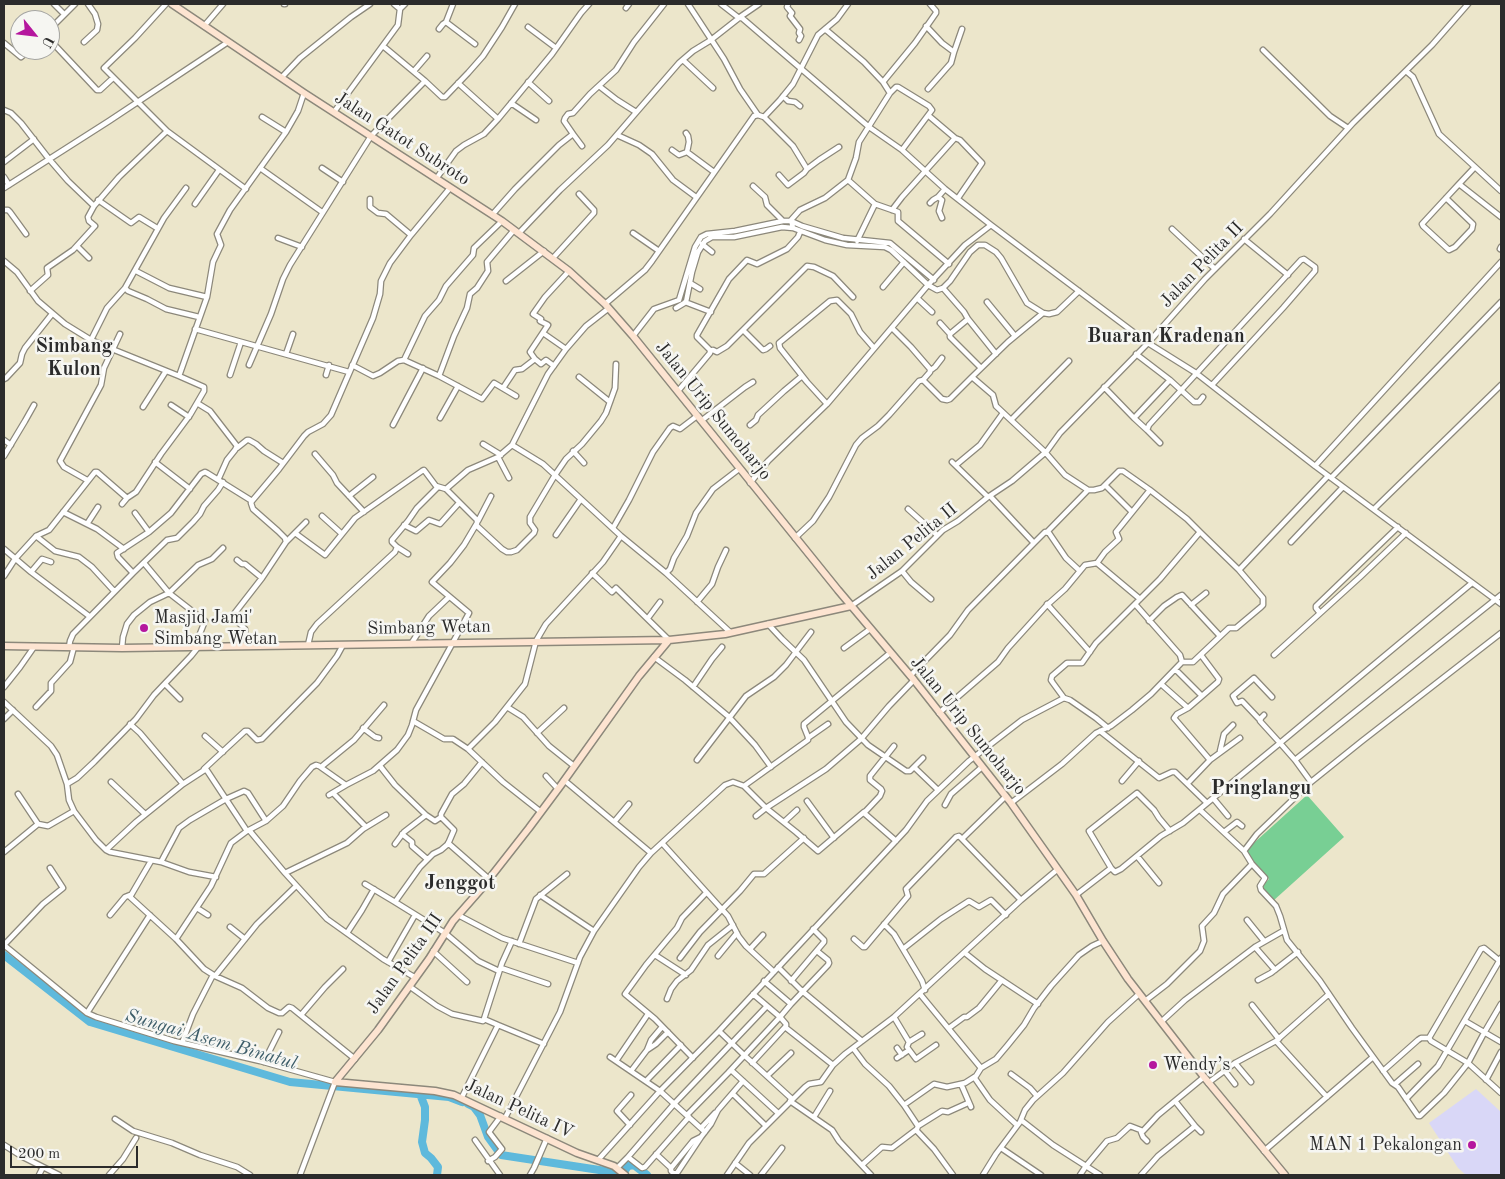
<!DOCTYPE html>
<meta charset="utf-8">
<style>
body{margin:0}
#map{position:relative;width:1505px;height:1179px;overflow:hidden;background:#ece6cb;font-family:"Old Standard TT",serif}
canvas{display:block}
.frame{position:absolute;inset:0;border:5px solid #2b2b2b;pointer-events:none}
.north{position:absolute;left:10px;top:10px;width:50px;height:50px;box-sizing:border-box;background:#f6f6f2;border:1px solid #a5a5a2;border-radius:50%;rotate:119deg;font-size:14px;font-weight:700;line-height:20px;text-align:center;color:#2b2b2b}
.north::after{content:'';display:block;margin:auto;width:18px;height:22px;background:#b5179e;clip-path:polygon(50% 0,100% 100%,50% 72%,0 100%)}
.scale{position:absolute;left:10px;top:1146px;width:128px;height:22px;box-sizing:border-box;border:2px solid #2b2b2b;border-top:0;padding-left:6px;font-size:15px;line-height:18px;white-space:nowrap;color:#2b2b2b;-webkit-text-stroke:4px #f6f6f2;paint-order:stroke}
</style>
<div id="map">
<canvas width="1505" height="1179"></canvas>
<div class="frame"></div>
<div class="north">U</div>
<div class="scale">200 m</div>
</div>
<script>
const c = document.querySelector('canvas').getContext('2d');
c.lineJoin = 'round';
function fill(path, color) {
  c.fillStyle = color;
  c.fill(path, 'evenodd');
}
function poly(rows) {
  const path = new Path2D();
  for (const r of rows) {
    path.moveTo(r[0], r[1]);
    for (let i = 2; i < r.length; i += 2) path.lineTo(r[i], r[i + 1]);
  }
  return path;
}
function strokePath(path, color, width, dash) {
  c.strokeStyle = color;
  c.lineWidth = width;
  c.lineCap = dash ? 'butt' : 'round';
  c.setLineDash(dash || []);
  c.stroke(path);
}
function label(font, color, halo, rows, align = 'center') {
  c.font = font + ' "Old Standard TT",serif';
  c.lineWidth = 5;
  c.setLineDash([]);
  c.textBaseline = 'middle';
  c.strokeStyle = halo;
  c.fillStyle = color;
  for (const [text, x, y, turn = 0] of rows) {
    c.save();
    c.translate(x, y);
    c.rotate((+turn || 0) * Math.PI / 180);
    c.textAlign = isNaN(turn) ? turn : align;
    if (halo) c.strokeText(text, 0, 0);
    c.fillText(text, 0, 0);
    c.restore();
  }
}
const built = poly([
 [1476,1089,1501,1112,1501,1175,1466,1175,1458,1168,1429,1123]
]);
const green = poly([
 [1307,795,1344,837,1273,901,1261,887,1269,879,1245,851]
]);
const river = poly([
 [4,955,90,1022,290,1082,449,1097,462,1102],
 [420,1094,425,1107,425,1120,422,1142,425,1153,431,1158,438,1167,437,1175],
 [468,1104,474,1107,480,1115,488,1137,501,1155,619,1173,624,1172,628,1166,634,1165,647,1175]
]);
const street = poly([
 [54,4,64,14],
 [166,4,135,38,104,68,167,131,246,189],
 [284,4,285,4],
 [394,4,400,9],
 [453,4,446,22,475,44],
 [688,4,724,59,740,89,758,115],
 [721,4,739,18],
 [788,4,787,7,792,13,790,16,800,29,799,33,801,36,799,40],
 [626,8,629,4],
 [740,17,759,4],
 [204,26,223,4],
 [926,26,942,43,954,52,951,63,928,89],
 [528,27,556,48],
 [50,29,75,4],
 [439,29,443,24,446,22],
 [50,40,97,90,100,90,113,78],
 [84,42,97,30,98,24,95,14,88,4],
 [4,43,21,57,29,50],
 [383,46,425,81],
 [1263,50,1330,116,1348,128],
 [954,52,962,29],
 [683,60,713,88],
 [414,71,427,56],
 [1406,71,1413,77,1439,134,1475,167,1459,184,1501,217],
 [282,77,300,58,351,17,370,4],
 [528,82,549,101],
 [883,82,915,43,936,13,936,11,930,4],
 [458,83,498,119],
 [599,86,617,100,636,112],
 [890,93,896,87,898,87,929,106,932,110,902,150],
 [783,96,788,101,795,102,800,106],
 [511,103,536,120],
 [4,110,11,113,21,123,49,159,68,181,94,206,119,177,167,131],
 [334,112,398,25,400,9,405,4],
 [929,116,955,138,960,140,982,163,958,198],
 [262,117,286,132],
 [764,117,793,146,807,169,819,160,839,147],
 [573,134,582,146],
 [617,135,639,145,652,154,673,180,696,197],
 [672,150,679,155,687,152,689,142,688,136,686,133],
 [687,152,714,172],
 [4,162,34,139],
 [1475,167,1501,191],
 [260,168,322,212],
 [322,168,343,182],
 [779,175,788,185,804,173,807,169],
 [4,177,9,185],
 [436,179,456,151,464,145,484,134,498,119,552,54,581,13,589,4],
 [848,180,875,204,898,212,898,221,949,264],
 [753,186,765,197,767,205,783,221,791,221,802,226,843,238,890,243,934,280],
 [4,188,109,121,228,42],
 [186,188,164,218,125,288,128,291,147,299,166,309,199,317],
 [938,197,942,200,939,211,942,218],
 [1446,198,1473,224,1472,229,1455,247,1449,250,1423,226,1422,224,1446,198,1459,184],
 [370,199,370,207,378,213,386,214,411,235],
 [98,200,131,223,139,217,157,228],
 [930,203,933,200,938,197,945,189],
 [195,204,219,170],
 [4,210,8,210,10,212,26,234],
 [892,210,902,197,955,138],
 [492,215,515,189,559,145,573,134,564,121,565,118,568,114,573,113,590,94,616,70,634,42,664,4],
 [793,228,791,220,800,210,825,198,848,180,856,158,859,142,890,93,883,82,864,62,825,29],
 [1172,229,1215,269],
 [519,233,560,190,608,145,679,63,693,51,711,40,739,18,742,18,869,127,902,150,945,189,991,225,1148,343,1196,373,1315,466,1501,604],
 [633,233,659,251],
 [278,238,302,247],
 [1244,239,1288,275],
 [857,241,875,204],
 [702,244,712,252],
 [77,246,89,258],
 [1500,249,1501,247],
 [553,258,594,213,594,210,579,194],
 [4,261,17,272,38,301,65,324,91,340,112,349,179,376],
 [136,271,169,288,207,297],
 [506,281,544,251],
 [690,283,700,289],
 [883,287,904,262],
 [943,288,964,312,968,319,950,334,950,337,981,368],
 [30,291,48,275,47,268,73,250,94,227,95,226,89,221,88,217,94,206],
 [917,298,932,312],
 [685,302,711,312],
 [987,302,1015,336],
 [605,304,645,270,652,261,754,116,758,115,764,117,780,100,793,84,818,35,837,19,848,4],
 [676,308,686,302,692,272,698,252,705,241,712,237,734,237,782,227,793,228,825,240,847,245,885,247,891,250,928,285,937,290,943,288,950,281,970,252,978,245,985,245,996,252,1001,258,1027,303,1043,313,1049,314,1057,312,1079,291],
 [968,319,996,354],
 [940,323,950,334],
 [892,328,911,347,930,369,930,372,923,380],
 [195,329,349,372],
 [743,330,763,350,766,349,770,346],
 [543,333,566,349],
 [633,336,654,309,679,300,695,247,701,237,707,234,735,231,783,221],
 [91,340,107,308,125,288],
 [710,351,713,350,717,352,727,346,807,266,814,267,833,276,853,297],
 [286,354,293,334],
 [404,360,425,316,439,300,446,286,473,255,474,248,502,221],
 [249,365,271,314,283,279,290,265,371,136,425,81,442,97,445,97,468,73,483,56,502,27,515,4],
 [352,365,373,376,380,373,398,361,404,360,439,376,482,399,494,383,516,396],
 [554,366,546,360,541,364,535,359,530,352,548,325,540,321,541,319,533,314,545,297,569,271],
 [931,370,935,367,942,358],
 [230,375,241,342],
 [326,375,329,365],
 [439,376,454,336,467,308,470,294,477,288,488,271,487,262,514,230],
 [579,377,610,402],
 [972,377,1008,342,1043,313],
 [4,379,6,378,20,363,22,354,25,348,52,314],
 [1170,380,1194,402,1199,402,1203,397],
 [1104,387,1134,418,1136,416,1170,380,1136,354],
 [503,388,515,370,522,369,535,359],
 [678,391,710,353,710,350,697,337,697,335,729,279,747,260,757,264,787,249,798,237,800,232],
 [197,403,210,411,237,446,235,450,227,460,218,480],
 [827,404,807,382,780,348,779,343,830,301,837,300,851,314,860,332,874,348],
 [171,405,189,417],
 [143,407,166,371],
 [440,418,458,386],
 [1134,418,1147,430],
 [1011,420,1069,361],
 [701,421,745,387,753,382],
 [393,425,423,368],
 [750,425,756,420,758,415,784,391,802,376],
 [4,440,11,445],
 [1160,443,1147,430,1149,425,1301,260,1304,259,1315,267,1315,271,1283,308,1212,385],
 [483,444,501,455],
 [512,445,543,464,621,536,666,573,730,632],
 [237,448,247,440,249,440,256,444,264,451,283,463],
 [573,451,584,463],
 [315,454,333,475,337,483,364,512],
 [4,456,25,421,34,405],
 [498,457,509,478],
 [155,462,190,489],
 [952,462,988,497],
 [956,465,980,445,1003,413],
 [1315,466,1501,262],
 [1331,478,1501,302],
 [87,480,64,467,60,461,101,385,104,368,120,334],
 [750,483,768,461,827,404,928,285,965,245,991,225],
 [1105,485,1132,512],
 [349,496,373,477],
 [122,504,127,498,136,492,161,454,190,415,204,391,204,387,179,376,207,297,213,262,221,245,217,234,230,210,286,132,298,111,304,93],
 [908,509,937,535],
 [1374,509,1501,385],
 [63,512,97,529,124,549],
 [135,513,149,532],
 [322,516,342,534],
 [478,521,491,496],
 [87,524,98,507],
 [404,525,416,531,429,520,440,524,459,503],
 [476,525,502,549,507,552,511,552,517,550,534,533,535,530,530,523,530,517,555,475,566,459,582,444,601,421,606,413,615,388,616,364],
 [613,528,629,500,653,452,670,428,673,426,680,429,697,416],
 [1047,532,1088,490],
 [1200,532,1239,570],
 [295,533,325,555,355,518,422,471,424,470,436,486,446,489,468,470,498,457,512,445,548,374,566,349,586,326,609,308],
 [556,535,581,499],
 [36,536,55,551,79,557,92,567,114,591],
 [286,542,306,522],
 [1291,542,1343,487],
 [1034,543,1045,532,1049,533,1066,558,1080,571],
 [397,547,408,554],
 [4,549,31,572,89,616],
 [237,560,242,564,245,564,262,578],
 [144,563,169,593,205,621,195,646],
 [1097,563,1105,552,1119,539,1116,532,1150,490],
 [902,571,911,582,931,599],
 [31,572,42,559,51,562],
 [133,573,167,540,177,538,193,522,200,514,204,506,218,490,223,482],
 [592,573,612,592,616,588,669,640],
 [666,573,670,569,674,558,687,536,696,513,713,489,739,469],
 [4,576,15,559,36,536,49,530,95,472,97,472,127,498],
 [697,602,712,584,718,567,726,550],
 [1047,604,1090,652],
 [1135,604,1180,655,1182,662],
 [1191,605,1206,593],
 [851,606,902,571,943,530,958,521,988,497,1012,481,1047,451,1060,433,1148,343,1205,279,1270,214,1353,123,1432,45,1468,4],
 [1320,613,1316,608,1316,606,1398,527],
 [648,618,660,602],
 [1149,621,1164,606,1177,597,1182,595,1220,636],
 [768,624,782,639,804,660,846,722,868,745,906,771,910,771,923,758],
 [1501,633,1362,741,1311,782,1257,834,1244,851,1252,864,1265,878,1260,886,1261,890,1276,906,1280,916,1287,940,1320,981,1352,1028,1392,1083,1398,1087,1418,1116,1420,1116,1444,1093,1468,1063,1484,1033,1501,1004],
 [411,644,429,616,449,597],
 [246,645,245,629,234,618,234,614,262,578,286,542,285,538,278,531,253,509,251,503,252,501,279,469,304,436,308,432,323,424,331,415,373,318,380,294,381,281,390,263,411,235,450,188],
 [308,645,311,632,317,624,395,552,397,547,392,542,392,540,408,521,417,508,438,487],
 [69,647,70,641,73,634,133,573,118,557,117,553,149,532,171,513,201,474,205,472,207,473,252,501],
 [122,648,123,637,127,624,134,615,150,602,169,593,198,565,212,559,223,548],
 [844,648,870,629],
 [1201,655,1219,679,1218,682,1202,696],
 [1274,655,1360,577,1406,533],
 [654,657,685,680,729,717,755,745,771,767],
 [1176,670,1202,696,1188,708,1177,714,1174,718,1210,760],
 [910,676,950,635,968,610,1034,543,990,496],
 [165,684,180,699],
 [1161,684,1188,708],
 [4,687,20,667,34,647],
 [693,687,712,659,722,647],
 [1064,698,1070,700,1096,718,1108,728],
 [4,702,51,746,57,755,67,784,77,778,94,762,136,719,154,695,191,656,199,646],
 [36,707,51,691,51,683,70,662,74,647],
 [507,707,523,717,549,746,574,766],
 [939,713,998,662,1008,648,1046,606,1065,589,1085,565,1097,563,1140,599],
 [1264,715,1261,718,1260,721,1280,743,1472,583],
 [4,719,13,710],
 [1260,720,1242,701,1237,703,1233,696,1254,678,1272,697],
 [413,721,444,739,453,739,468,749,495,722,525,684,536,641,546,624,603,562,621,536],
 [130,724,140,733,183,784],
 [363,728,375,737,379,738],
 [1100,731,1159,778,1172,772,1175,772,1207,803],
 [537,733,564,708],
 [205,736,223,752],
 [808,738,828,724],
 [894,746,870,776,870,780,881,789,882,791,880,796,864,813,896,841],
 [468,749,503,782,541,812],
 [1220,751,1224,734,1233,725],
 [697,760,746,696,774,677,786,665,811,632],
 [1295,760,1501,595],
 [380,766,395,785,426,815],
 [321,767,354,740,384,705],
 [914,767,938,790],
 [204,769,245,731,248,731,257,740,262,739,317,683,337,656,343,645],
 [546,776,558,789],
 [564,780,651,853],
 [1122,781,1139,761],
 [111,782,145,814],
 [1188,783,1210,760,1240,738],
 [744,786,808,740,808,737,804,727,804,724,890,653],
 [333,793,366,827],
 [18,794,38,824],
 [329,795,346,785],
 [1213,798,1228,816],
 [807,801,834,838],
 [1011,803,1062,764,1096,733,1111,726,1132,710,1151,694,1182,662,1193,662,1229,628,1236,628,1261,607,1263,605,1263,598,1239,570,1328,476],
 [945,805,951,794,982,767],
 [1200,810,1244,851],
 [74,811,96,840,106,850,136,822,183,784,206,769,247,831],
 [386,815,363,829,347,843,285,873,327,919,383,959,416,978],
 [756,816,766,808,826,769,861,739,889,706,914,680],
 [614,822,629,804],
 [784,822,797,810],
 [249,830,285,873],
 [1224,832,1237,822,1242,826],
 [402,834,412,842,412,846,427,859],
 [962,839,1006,796],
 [448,843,489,879],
 [662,843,728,916,739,937,746,946,774,972],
 [395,844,404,832,426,815,435,821,441,817],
 [106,850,110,852,161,862,189,872,216,877],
 [4,852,38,824,48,826,74,811,69,800,67,784],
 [1137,856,1159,883],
 [151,861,130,897,176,939,204,969,215,976,242,988,268,1008,279,1013,282,1013,289,1007,292,1008,355,1059],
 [161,862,179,828,190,820,226,799,244,791,248,793,266,821],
 [1111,868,1089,831,1137,793,1154,810,1159,818,1170,831],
 [365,884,395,902,420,867,433,854,441,850,448,844,454,830,441,817,441,814,452,794,464,784,482,762],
 [540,895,594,931],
 [1076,895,1111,868,1115,872,1121,869,1161,836,1183,823,1280,743,1295,760,1311,782],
 [395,902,445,933,478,961,499,971],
 [197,908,208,915],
 [110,915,125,897,130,895],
 [458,915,502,938,578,963],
 [1247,920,1264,941],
 [884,924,894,934,922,981,925,990],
 [230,927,245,939],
 [347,933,362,910,374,889],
 [176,939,211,886,231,843,247,831,266,821,283,806,300,781,312,767,316,765,319,766,346,785,373,771,397,750,408,735,412,725,416,710,469,613,432,582,450,563,464,545,477,523,477,520,446,489],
 [854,939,863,947,865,947,908,896,906,889,956,837,959,836,961,838,1021,900],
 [519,944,536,899,567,874],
 [4,945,87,1013,96,1017,174,1041,260,1061,335,1082,300,1175],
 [4,945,43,904,63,888,50,868],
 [1255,947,1275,970],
 [750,949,763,935],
 [903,949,941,919,969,901,979,907,991,900,1006,915],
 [433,951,467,982],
 [965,953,985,969,1038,1004],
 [655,955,686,975],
 [718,956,737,933],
 [680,958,700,932,740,891,754,874,764,874,804,838],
 [388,962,415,915],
 [1501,962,1484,948,1481,949,1429,1038,1431,1041,1468,1063,1501,1093],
 [778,967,802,991,862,1041],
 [501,968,548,984],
 [215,976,257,924,296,886],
 [1258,980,1271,973,1298,952],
 [764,981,791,1004],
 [791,981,824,942,824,940,813,929],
 [409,986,437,1006,452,1014,483,1021,484,1019,498,1025],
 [920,994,981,1068],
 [667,999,671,989,677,981,691,970,708,945,733,925],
 [1145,1001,1167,984,1200,951,1204,941,1202,926,1214,913,1223,894,1252,864],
 [1252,1005,1279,1039],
 [87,1013,150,915],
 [301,1015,325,987,343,969],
 [894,1017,909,1042,922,1034],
 [484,1019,502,963,512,941],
 [1465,1021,1501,1042],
 [1161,1022,1185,1000,1255,947,1283,931],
 [785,1027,833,1065],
 [949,1028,964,1017,967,1017,979,1008,1002,980],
 [719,1031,744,1055,792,1099],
 [1276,1041,1327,1097],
 [909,1042,907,1047,916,1059,936,1045],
 [182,1043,193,1014,213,975],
 [853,1048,865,1064,889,1086,904,1105,934,1084,947,1087,965,1083,976,1076,981,1068,996,1059,1007,1046,1024,1025,1034,1008,1051,986,1079,955,1092,946,1103,941],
 [897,1048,902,1055],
 [647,1050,651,1040,662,1027],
 [610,1057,660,1091,705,1132],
 [693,1058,655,1019,625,994,646,965,677,928,682,918,706,893],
 [897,1058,909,1050],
 [616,1061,648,1014],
 [264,1062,279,1032],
 [752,1063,786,1026,786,1024,780,1017,791,1004,828,965,829,963,828,960,817,951],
 [1235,1063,1251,1082],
 [731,1070,778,1113],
 [1224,1070,1235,1084],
 [631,1071,647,1050,656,1044,668,1032],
 [1383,1071,1418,1040,1421,1038,1429,1038],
 [1011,1074,1030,1088,1037,1096],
 [767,1076,791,1053],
 [974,1077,990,1100,1017,1125],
 [1486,1080,1501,1052],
 [646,1081,681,1045],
 [1208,1083,1235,1063,1276,1041,1329,994],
 [961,1084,971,1107],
 [1395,1084,1418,1064],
 [733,1094,766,1126],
 [462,1097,498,1025,544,1044],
 [1406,1099,1438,1066,1501,958],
 [790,1101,832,1130,839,1141,871,1175],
 [687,1115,728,1073,780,1017,753,994],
 [814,1117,830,1091],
 [505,1118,560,1012,580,957,594,931,639,867,651,853,725,785,733,782,744,786,766,808,796,832,818,851,864,812],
 [115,1119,133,1131,172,1143,200,1155,237,1167,250,1175],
 [1021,1120,1053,1145,1100,1175],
 [630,1125,617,1111,631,1095],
 [918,1126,942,1111,948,1112,968,1103],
 [1195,1126,1201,1132],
 [701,1128,715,1113],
 [916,1130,934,1149,953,1175],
 [1141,1132,1143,1137,1147,1141],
 [701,1137,693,1141,671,1168,671,1171,674,1174,677,1173,701,1137,711,1124,718,1110,743,1081],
 [475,1140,500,1175],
 [4,1145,23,1157,59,1175],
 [1001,1148,1041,1175],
 [1264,1151,1373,1057],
 [656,1154,671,1168],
 [628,1157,674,1104,767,1006],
 [598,1160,660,1091,719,1031,906,830,927,801,969,761,1022,720,1064,698,1053,683,1051,680,1052,676,1067,663,1082,663,1096,643,1160,579,1200,532,1187,519,1150,490,1123,471,1119,471,1102,488,1094,490,1088,490,1065,475,1045,452,996,406,993,395,972,377,950,399,947,400,942,399,923,380,919,381,889,415,878,426,862,438,856,445,829,497,813,521,795,538],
 [488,1161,495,1157,502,1149,489,1132,501,1116],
 [735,1163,750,1175],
 [862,1165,882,1147,892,1148,917,1129,918,1126,904,1105],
 [617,1168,628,1157,642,1168,645,1167,689,1117],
 [39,1175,43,1167],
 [109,1175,123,1159,136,1138],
 [530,1175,534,1168,547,1138],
 [727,1175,749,1143,805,1087,809,1084,821,1082,833,1065,845,1054,894,1017,1021,900,1058,869],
 [761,1175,782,1148],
 [983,1175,996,1154,1020,1122,1025,1110,1033,1100,1063,1073,1108,1022,1139,994],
 [1080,1175,1086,1166,1107,1141,1117,1138,1130,1126,1143,1131,1158,1115,1204,1077],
 [1141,1175,1158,1156,1195,1126,1175,1101]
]);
const secondary = poly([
 [172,4,304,93,502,221,569,271,605,304,633,336,838,590,914,680,1011,803,1076,895,1103,941,1128,979,1204,1077,1285,1175],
 [4,646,122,648,669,640,725,634,851,606],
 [335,1082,378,1030,429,959,453,921,482,888,529,828,561,785,639,676,669,640],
 [335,1082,435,1091,454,1095,577,1153,614,1166,625,1175]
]);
const markers = [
 [144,628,5,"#b5179e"],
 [1153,1065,5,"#b5179e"],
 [1472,1145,5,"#b5179e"]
];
const streetNames = [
 ["Jalan Gatot Subroto",402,139,33],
 ["Jalan Pelita II",1202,265,-46],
 ["Jalan Urip Sumoharjo",713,411,51],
 ["Jalan Pelita II",912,542,-39],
 ["Simbang Wetan",429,628,-1],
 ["Jalan Urip Sumoharjo",968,726,51],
 ["Jalan Pelita III",405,964,-55],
 ["Jalan Pelita IV",519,1109,25]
];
const poiNames = [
 ["Masjid Jami'",154,618],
 ["Simbang Wetan",154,639],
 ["Wendy’s",1163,1065],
 ["MAN 1 Pekalongan",1462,1145,"right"]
];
const waterNames = [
 ["Sungai Asem Binatul",211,1040,16]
];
const quarterNames = [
 ["Buaran Kradenan",1166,337],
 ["Simbang",74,347],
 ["Kulon",74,370],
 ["Pringlangu",1261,789],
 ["Jenggot",460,884]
];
fill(built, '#d9d7f7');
fill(green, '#78cf94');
strokePath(river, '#5eb9dc', 8);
strokePath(street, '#8c887b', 7);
strokePath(secondary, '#8c887b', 9);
strokePath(street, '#fff', 4.5);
strokePath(secondary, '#fde4d1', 6);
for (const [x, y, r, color] of markers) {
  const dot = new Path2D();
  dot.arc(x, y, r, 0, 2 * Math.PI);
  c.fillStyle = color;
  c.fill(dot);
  strokePath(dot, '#f6f6f2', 2);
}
label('18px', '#2b2b2b', '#f6f6f2', streetNames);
label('18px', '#2b2b2b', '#f6f6f2', poiNames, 'left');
label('italic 19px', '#3d5d69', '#f6f6f2', waterNames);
label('bold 20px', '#2b2b2b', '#f6f6f2', quarterNames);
</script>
